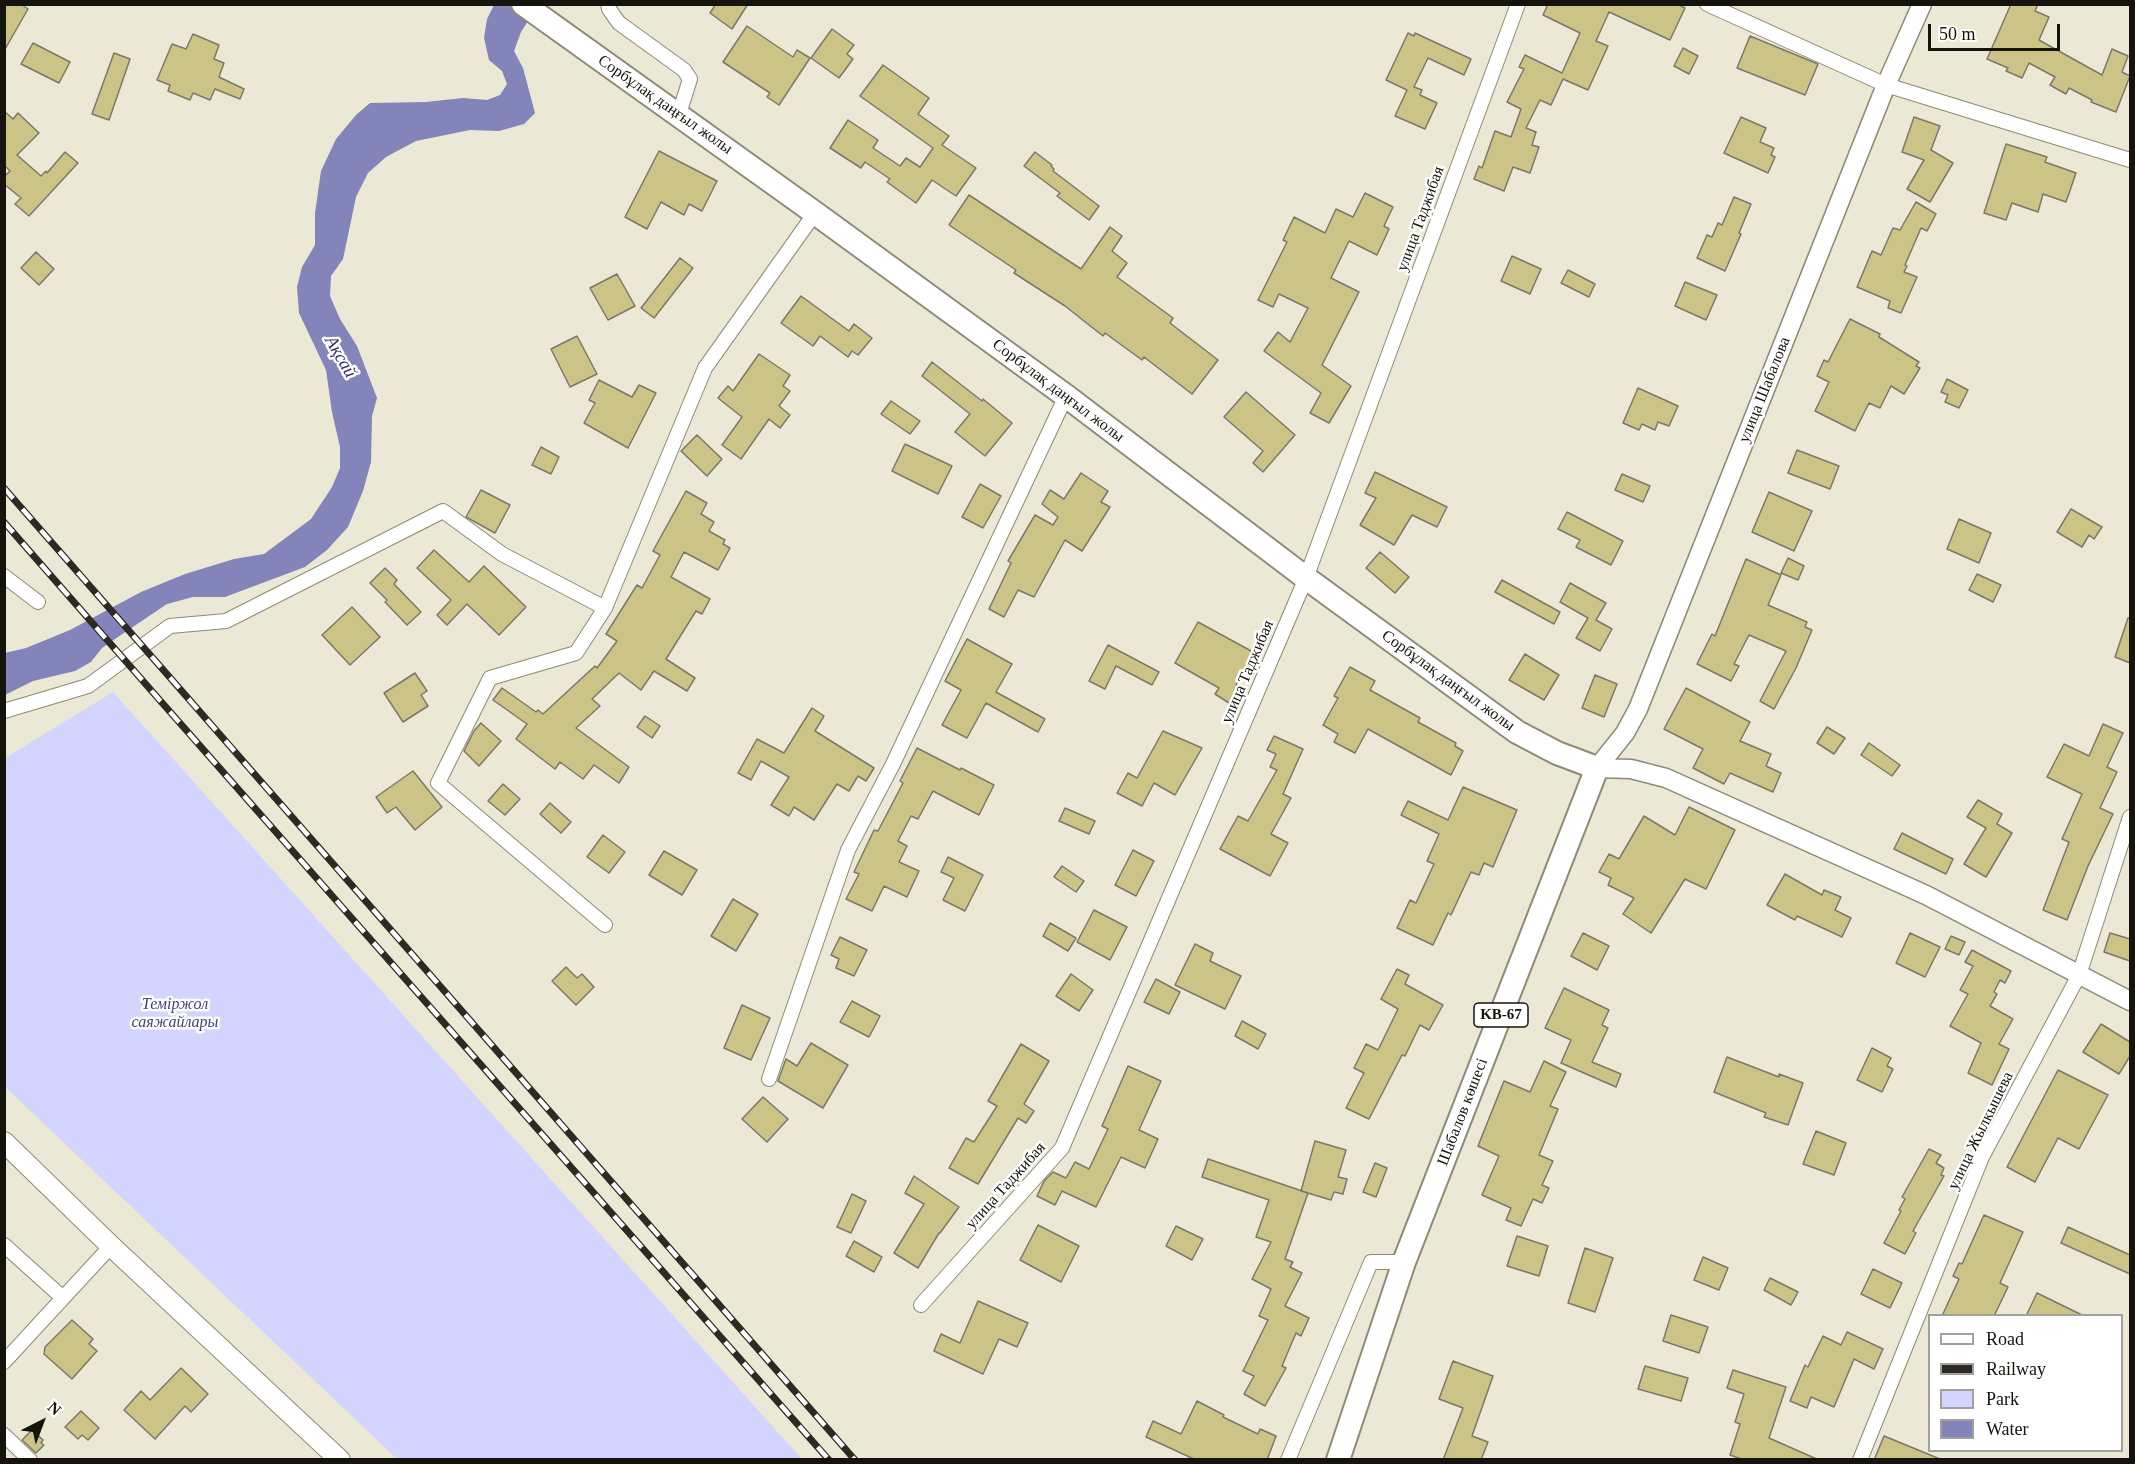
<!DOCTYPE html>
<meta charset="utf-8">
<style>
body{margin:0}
#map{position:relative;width:2135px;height:1464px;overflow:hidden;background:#ebe9d5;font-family:Georgia,serif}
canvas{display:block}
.frame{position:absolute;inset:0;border:6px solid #14130c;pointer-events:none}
.legend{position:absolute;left:1928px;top:1314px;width:195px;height:138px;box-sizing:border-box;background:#fff;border:2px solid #a1a19e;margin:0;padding:8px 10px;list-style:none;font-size:18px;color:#14130c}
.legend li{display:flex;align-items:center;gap:12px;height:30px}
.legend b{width:30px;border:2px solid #a1a19e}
.north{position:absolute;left:12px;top:1392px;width:60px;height:60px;-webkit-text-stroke:4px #fff;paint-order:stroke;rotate:42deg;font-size:16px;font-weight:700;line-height:24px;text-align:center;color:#14130c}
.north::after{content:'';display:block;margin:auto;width:21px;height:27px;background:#14130c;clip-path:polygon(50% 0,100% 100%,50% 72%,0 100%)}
.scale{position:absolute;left:1928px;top:24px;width:132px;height:27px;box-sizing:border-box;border:3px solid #14130c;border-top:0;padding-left:8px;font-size:18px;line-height:21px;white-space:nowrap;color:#14130c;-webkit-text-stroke:4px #fff;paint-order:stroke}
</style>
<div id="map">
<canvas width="2135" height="1464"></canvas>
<div class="frame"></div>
<ul class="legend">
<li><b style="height:8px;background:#fff"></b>Road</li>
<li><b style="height:8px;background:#2c2a22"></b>Railway</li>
<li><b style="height:16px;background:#d4d5ff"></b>Park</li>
<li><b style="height:16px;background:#8384ba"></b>Water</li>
</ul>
<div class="north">N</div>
<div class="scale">50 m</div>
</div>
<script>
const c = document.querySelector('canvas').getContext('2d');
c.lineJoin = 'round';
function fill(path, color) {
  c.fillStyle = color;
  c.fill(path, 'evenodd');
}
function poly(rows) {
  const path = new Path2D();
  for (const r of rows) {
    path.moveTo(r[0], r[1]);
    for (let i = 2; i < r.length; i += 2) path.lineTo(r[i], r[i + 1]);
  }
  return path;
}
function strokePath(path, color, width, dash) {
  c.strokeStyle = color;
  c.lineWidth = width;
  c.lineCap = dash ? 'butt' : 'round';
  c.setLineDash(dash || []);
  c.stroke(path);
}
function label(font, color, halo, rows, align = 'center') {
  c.font = font + ' Georgia,serif';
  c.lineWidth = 5;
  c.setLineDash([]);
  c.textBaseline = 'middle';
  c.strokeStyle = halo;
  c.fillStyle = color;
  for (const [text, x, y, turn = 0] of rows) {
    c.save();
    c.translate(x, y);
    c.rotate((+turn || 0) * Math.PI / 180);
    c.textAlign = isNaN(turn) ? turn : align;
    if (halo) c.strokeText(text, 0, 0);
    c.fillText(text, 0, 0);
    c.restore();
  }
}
const green = poly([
 [113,692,802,1459,397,1459,5,1087,5,758]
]);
const water = poly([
 [494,5,538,5,521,32,514,51,523,68,535,113,524,124,499,131,470,130,416,141,386,157,368,173,356,197,343,259,331,276,330,296,340,319,357,346,377,398,372,416,371,462,363,491,348,527,327,550,305,567,225,597,193,597,167,604,115,639,102,648,91,662,75,671,33,681,5,695,5,653,26,648,70,630,141,592,185,574,234,559,264,554,311,519,332,487,340,468,340,447,332,412,326,370,299,313,297,287,302,267,315,245,315,213,321,171,336,139,356,115,370,103,426,102,463,98,487,100,500,95,507,84,502,71,489,60,484,38,487,19]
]);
const building = poly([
 [4,4,21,4,28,9,4,51,4,4],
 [716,4,748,4,732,29,710,13,716,4],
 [1548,4,1677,4,1685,8,1670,40,1609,12,1596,41,1608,46,1588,90,1563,79,1551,105,1540,100,1526,128,1536,132,1532,145,1539,147,1530,173,1513,167,1504,191,1474,179,1479,166,1482,168,1495,131,1511,137,1521,109,1507,102,1524,69,1519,67,1525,55,1562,73,1580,33,1543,15,1548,4],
 [2011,4,2038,4,2035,11,2049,17,2039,40,2102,75,2112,49,2128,56,2122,72,2130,76,2116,112,2091,102,2092,100,2069,88,2066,94,2050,85,2055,77,2029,63,2022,78,2006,71,2008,68,1987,59,2011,4],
 [747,26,793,57,797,50,810,58,779,105,767,97,770,93,723,62,747,26],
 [832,29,854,45,847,54,853,59,839,78,811,58,832,29],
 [1408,33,1414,36,1415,33,1471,59,1464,75,1428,58,1414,87,1422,90,1420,95,1437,103,1425,129,1395,116,1407,90,1386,80,1408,33],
 [193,34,219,45,214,59,224,63,219,77,244,89,240,99,215,89,210,100,193,93,190,100,168,91,170,85,157,80,172,44,186,49,193,34],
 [1750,36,1818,64,1805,95,1737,68,1750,36],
 [33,43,70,62,59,83,21,64,33,43],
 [1683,48,1698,56,1689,74,1674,66,1683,48],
 [114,53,130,59,109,120,92,114,114,53],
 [883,65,929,98,918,114,949,136,942,145,976,168,956,196,932,180,916,203,887,182,890,179,865,162,861,168,830,148,848,120,878,140,873,148,900,166,906,158,920,167,933,148,860,96,883,65],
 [4,111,13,119,18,113,39,133,17,155,41,176,46,171,47,173,65,152,78,163,29,216,15,204,21,198,4,184,4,177,10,171,6,167,4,168,4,111],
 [1741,117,1766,128,1760,142,1774,148,1771,155,1775,157,1768,173,1724,153,1741,117],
 [1914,117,1940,126,1931,150,1953,163,1930,202,1907,189,1924,160,1902,152,1914,117],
 [2006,144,2047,157,2045,162,2076,173,2066,202,2043,194,2038,212,2012,203,2006,220,1984,213,2006,144],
 [659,151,717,181,702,211,689,204,684,215,661,202,647,229,625,217,659,151],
 [1035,152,1052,165,1051,166,1054,169,1053,171,1099,206,1089,220,1057,196,1060,193,1024,166,1035,152],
 [1365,193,1393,207,1384,226,1389,229,1377,255,1349,241,1331,278,1359,292,1322,365,1351,386,1329,423,1310,413,1321,393,1264,351,1278,332,1290,342,1308,308,1279,294,1273,307,1258,300,1287,242,1283,240,1294,217,1325,233,1336,209,1353,217,1365,193],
 [969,195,1081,269,1110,227,1122,236,1112,251,1127,263,1117,277,1173,318,1170,323,1218,360,1192,394,1144,357,1142,360,1105,333,1103,336,1065,306,1014,273,1016,270,949,225,969,195],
 [1734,197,1751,204,1739,233,1741,234,1725,271,1697,258,1707,235,1712,237,1718,223,1722,225,1734,197],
 [1916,202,1936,214,1927,231,1921,228,1905,265,1907,266,1904,272,1917,277,1901,313,1888,308,1890,301,1857,287,1872,251,1881,255,1893,228,1900,230,1916,202],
 [36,252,54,269,39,285,21,268,36,252],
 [1512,256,1541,269,1530,294,1501,281,1512,256],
 [680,258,693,268,654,318,641,308,680,258],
 [1568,270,1595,284,1589,297,1561,283,1568,270],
 [617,274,635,306,608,320,590,288,617,274],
 [1685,282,1717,295,1706,320,1675,306,1685,282],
 [801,296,849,331,854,324,872,338,858,355,852,351,848,357,820,336,813,346,781,323,801,296],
 [1850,319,1880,334,1879,337,1919,362,1916,366,1920,368,1904,394,1891,386,1880,408,1869,403,1855,431,1815,411,1829,382,1817,376,1824,360,1828,362,1850,319],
 [577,336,597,374,570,387,551,349,577,336],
 [759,354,790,375,783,386,790,391,779,406,790,415,780,428,769,419,741,459,722,445,742,417,718,398,728,386,733,391,759,354],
 [932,362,982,401,983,399,1012,423,985,456,955,432,970,414,922,376,932,362],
 [1947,379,1968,390,1959,408,1945,402,1948,395,1941,392,1947,379],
 [599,380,632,397,639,385,656,393,628,448,584,423,595,403,589,400,599,380],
 [1638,388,1678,406,1669,426,1658,422,1655,430,1642,424,1639,430,1623,423,1638,388],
 [1246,392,1295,435,1263,472,1253,463,1263,451,1224,417,1246,392],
 [891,401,920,421,910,434,881,414,891,401],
 [697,435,722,459,707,476,681,451,697,435],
 [905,444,952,466,938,494,892,471,905,444],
 [541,447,559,457,551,474,532,465,541,447],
 [1797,450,1839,466,1830,489,1788,473,1797,450],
 [1375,472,1447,507,1437,527,1412,515,1394,545,1360,525,1376,498,1365,493,1375,472],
 [1081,473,1108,491,1101,502,1110,507,1082,551,1065,540,1034,597,1018,590,1004,617,989,609,1011,563,1008,561,1035,515,1053,525,1058,517,1042,504,1050,490,1064,499,1081,473],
 [1622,474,1650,486,1643,502,1615,490,1622,474],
 [980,484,1001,496,983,528,962,517,980,484],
 [481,490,510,505,495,533,466,517,481,490],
 [686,491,707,503,701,514,714,522,709,531,725,540,723,544,730,548,718,570,684,552,671,577,710,599,702,614,696,611,666,659,695,678,687,691,654,671,641,690,619,673,592,699,600,706,576,728,629,767,619,783,594,765,583,779,560,762,555,769,516,739,527,724,493,700,502,688,536,712,538,710,543,714,595,666,597,668,617,641,606,634,637,585,642,588,660,555,653,551,686,491],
 [1769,492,1812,511,1794,551,1752,532,1769,492],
 [2071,509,2102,527,2094,539,2089,535,2082,547,2057,532,2071,509],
 [1567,512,1623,541,1611,565,1576,547,1580,540,1558,529,1567,512],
 [1959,519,1991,533,1979,563,1947,549,1959,519],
 [434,550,469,582,484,566,526,607,499,635,467,604,447,625,437,615,451,600,417,568,434,550],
 [1380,552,1409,577,1395,593,1366,568,1380,552],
 [1788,558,1804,566,1798,580,1781,573,1788,558],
 [1746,559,1781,575,1768,605,1807,622,1805,627,1812,630,1796,668,1774,709,1760,701,1786,651,1749,635,1734,664,1739,666,1731,681,1697,664,1712,634,1715,636,1746,559],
 [385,568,397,580,394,584,421,612,407,625,385,602,387,600,370,583,385,568],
 [1977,574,2001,585,1993,602,1969,590,1977,574],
 [1502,580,1560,612,1554,624,1495,592,1502,580],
 [1570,583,1606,603,1596,620,1612,629,1600,651,1576,638,1588,618,1560,602,1570,583],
 [352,607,380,637,350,665,322,635,352,607],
 [2128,618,2130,618,2130,663,2115,657,2128,618],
 [1198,622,1253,652,1236,685,1240,687,1229,703,1215,694,1219,688,1175,663,1198,622],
 [967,639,1012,664,996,692,1045,719,1038,732,986,703,967,738,942,725,961,690,945,681,967,639],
 [1108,645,1159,672,1152,685,1116,666,1105,689,1089,681,1108,645],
 [1525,654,1559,675,1544,700,1509,680,1525,654],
 [1350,667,1375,681,1370,690,1420,718,1418,722,1456,743,1455,746,1463,751,1451,775,1368,729,1355,753,1334,742,1338,734,1323,725,1338,698,1334,696,1350,667],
 [415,673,427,691,421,695,428,706,403,722,384,693,415,673],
 [1595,675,1617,684,1604,717,1582,708,1595,675],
 [1686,688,1750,722,1740,741,1771,754,1766,766,1781,773,1773,792,1730,773,1724,784,1693,768,1703,749,1664,729,1686,688],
 [812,708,824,716,815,731,874,768,866,781,858,776,849,791,837,784,814,820,794,807,789,816,771,805,789,777,761,761,751,780,738,773,757,739,784,753,812,708],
 [645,716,660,726,652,738,637,727,645,716],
 [481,723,501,741,479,766,464,751,474,731,481,723],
 [2103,724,2123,733,2107,767,2117,772,2100,808,2113,814,2088,866,2067,920,2043,910,2069,842,2062,839,2082,794,2047,777,2064,744,2089,756,2103,724],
 [1827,727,1845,738,1834,754,1817,743,1827,727],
 [1163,731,1202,748,1175,795,1154,783,1142,806,1117,793,1128,773,1137,778,1163,731],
 [1274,736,1303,749,1283,794,1291,798,1271,834,1288,843,1270,876,1220,849,1238,816,1248,821,1277,770,1270,767,1276,754,1267,750,1274,736],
 [1869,743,1900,765,1892,776,1861,755,1869,743],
 [917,748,960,770,961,768,994,785,979,815,933,791,918,819,911,816,898,841,907,846,899,862,919,871,907,897,884,886,872,911,846,899,859,874,854,872,874,830,878,831,903,783,900,781,917,748],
 [413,771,442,807,415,830,396,807,387,813,376,797,413,771],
 [503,784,520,799,505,815,488,801,503,784],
 [1463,787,1517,810,1493,867,1484,863,1479,875,1471,872,1451,915,1448,913,1433,945,1397,928,1410,900,1416,903,1434,864,1427,861,1439,834,1401,815,1408,801,1448,820,1463,787],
 [1978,800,2002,814,1997,824,2012,833,1986,877,1964,864,1986,828,1967,817,1978,800],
 [550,803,571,822,561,833,540,814,550,803],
 [1689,807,1735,830,1706,889,1685,879,1651,933,1623,914,1634,898,1608,885,1611,878,1599,872,1609,854,1619,859,1644,816,1675,835,1689,807],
 [1065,808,1095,821,1089,834,1059,821,1065,808],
 [1902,833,1953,859,1946,874,1894,849,1902,833],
 [603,835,625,852,609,873,587,857,603,835],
 [1133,850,1154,861,1136,896,1115,885,1133,850],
 [664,851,697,870,682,895,649,875,664,851],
 [948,857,983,875,965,911,943,900,954,878,941,872,948,857],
 [1062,866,1084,881,1076,892,1054,877,1062,866],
 [1785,874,1822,895,1824,890,1841,897,1835,910,1851,918,1842,937,1797,916,1795,920,1767,905,1785,874],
 [733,899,758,914,736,951,711,936,733,899],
 [1094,910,1127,927,1110,960,1077,942,1094,910],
 [1050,923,1076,938,1068,951,1043,936,1050,923],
 [1583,933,1609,946,1597,970,1571,956,1583,933],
 [1910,933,1940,947,1925,977,1896,963,1910,933],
 [2110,933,2130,939,2130,961,2104,952,2110,933],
 [1951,936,1965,942,1959,955,1945,949,1951,936],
 [840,937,867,950,854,976,836,968,839,959,831,955,840,937],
 [1195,944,1213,953,1210,961,1241,976,1225,1009,1175,985,1195,944],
 [1972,950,2011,971,2005,983,2000,980,1994,992,1997,994,1990,1006,2013,1019,1999,1044,2009,1049,1992,1085,1968,1073,1981,1043,1950,1026,1968,994,1960,990,1973,966,1965,962,1972,950],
 [566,967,577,978,582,974,594,987,576,1005,552,981,566,967],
 [1397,969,1409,975,1405,984,1443,1005,1429,1030,1420,1025,1405,1056,1402,1055,1369,1119,1346,1108,1364,1073,1354,1068,1366,1044,1378,1050,1398,1009,1381,999,1397,969],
 [1071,974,1093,990,1079,1011,1056,996,1071,974],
 [1156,979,1180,992,1169,1014,1144,1002,1156,979],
 [1564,988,1609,1010,1602,1025,1608,1028,1592,1062,1621,1074,1616,1087,1561,1063,1571,1040,1545,1028,1564,988],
 [852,1001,880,1016,869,1037,840,1022,852,1001],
 [742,1005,770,1018,751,1060,724,1048,742,1005],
 [1242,1021,1266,1034,1258,1049,1235,1036,1242,1021],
 [2101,1024,2130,1042,2130,1056,2119,1074,2083,1052,2101,1024],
 [811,1043,848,1065,823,1108,778,1081,786,1059,797,1066,811,1043],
 [1021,1044,1049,1061,1024,1104,1034,1111,1026,1123,1018,1118,978,1184,949,1168,966,1138,974,1142,997,1106,988,1101,1021,1044],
 [1872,1048,1891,1058,1887,1066,1893,1069,1882,1092,1857,1080,1872,1048],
 [1727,1057,1779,1077,1779,1074,1803,1083,1788,1125,1764,1117,1766,1113,1714,1092,1727,1057],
 [1544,1061,1566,1072,1550,1106,1558,1109,1539,1155,1553,1161,1542,1185,1549,1188,1542,1203,1533,1199,1521,1226,1506,1220,1511,1208,1482,1195,1499,1156,1478,1146,1504,1081,1530,1092,1544,1061],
 [1128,1066,1161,1081,1139,1130,1158,1139,1145,1168,1121,1157,1096,1207,1062,1191,1055,1205,1037,1196,1044,1181,1053,1172,1066,1178,1075,1162,1089,1169,1108,1129,1102,1126,1128,1066],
 [2058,1070,2108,1095,2079,1149,2058,1138,2035,1182,2007,1167,2058,1070],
 [763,1097,788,1119,767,1142,742,1119,763,1097],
 [1816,1131,1846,1143,1834,1175,1803,1164,1816,1131],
 [1315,1141,1346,1150,1338,1177,1347,1179,1343,1194,1334,1192,1331,1200,1301,1191,1315,1141],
 [1929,1149,1941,1155,1936,1163,1944,1168,1941,1175,1944,1176,1913,1231,1916,1233,1905,1254,1884,1243,1901,1211,1899,1210,1905,1199,1902,1197,1929,1149],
 [1208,1159,1308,1193,1285,1259,1293,1262,1290,1267,1302,1273,1285,1306,1309,1318,1301,1336,1296,1333,1282,1366,1286,1368,1265,1406,1244,1394,1254,1376,1243,1371,1268,1320,1259,1316,1271,1289,1252,1279,1271,1242,1256,1237,1269,1200,1202,1177,1208,1159],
 [1375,1163,1387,1168,1376,1197,1363,1192,1375,1163],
 [914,1176,959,1207,940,1233,939,1233,918,1268,894,1253,924,1204,905,1193,914,1176],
 [852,1194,866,1201,851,1233,837,1227,852,1194],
 [1984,1215,2023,1232,2000,1283,2008,1287,1994,1316,1942,1316,1959,1279,1953,1276,1959,1263,1962,1264,1984,1215],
 [1038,1225,1079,1246,1061,1282,1020,1260,1038,1225],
 [1176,1226,1203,1239,1192,1260,1166,1246,1176,1226],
 [2068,1227,2130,1255,2130,1274,2061,1243,2068,1227],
 [1517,1236,1548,1246,1539,1276,1507,1266,1517,1236],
 [854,1241,882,1257,874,1272,846,1256,854,1241],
 [1585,1248,1613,1258,1595,1312,1568,1303,1585,1248],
 [1703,1257,1728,1268,1719,1290,1694,1280,1703,1257],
 [1873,1269,1902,1283,1890,1308,1861,1294,1873,1269],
 [1770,1278,1798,1292,1791,1305,1764,1290,1770,1278],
 [2037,1293,2084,1316,2026,1316,2037,1293],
 [978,1301,1028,1323,1017,1347,999,1339,983,1374,934,1351,941,1334,960,1343,978,1301],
 [1671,1315,1708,1327,1699,1353,1663,1341,1671,1315],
 [72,1320,93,1339,89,1344,97,1351,72,1379,44,1354,45,1347,72,1320],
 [1847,1332,1883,1349,1874,1369,1854,1359,1834,1407,1811,1397,1807,1408,1790,1401,1805,1365,1808,1367,1823,1336,1841,1345,1847,1332],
 [1453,1361,1493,1376,1472,1436,1488,1442,1481,1460,1443,1460,1463,1408,1439,1399,1453,1361],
 [1645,1366,1688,1378,1681,1401,1638,1389,1645,1366],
 [181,1368,208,1394,191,1412,185,1406,155,1439,124,1410,141,1391,150,1400,181,1368],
 [1733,1370,1786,1387,1769,1438,1819,1460,1744,1460,1730,1455,1740,1424,1735,1422,1744,1394,1727,1388,1733,1370],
 [1197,1401,1224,1415,1223,1417,1258,1434,1260,1429,1276,1436,1267,1460,1196,1460,1146,1437,1153,1421,1181,1434,1197,1401],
 [81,1411,99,1428,88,1440,82,1435,78,1439,65,1427,81,1411],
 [32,1430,43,1440,41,1443,44,1445,36,1453,22,1440,32,1430],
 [1884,1436,1940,1459,1940,1460,1874,1460,1884,1436]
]);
const minor = poly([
 [608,4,609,9,619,23,684,70,690,79,679,114],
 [1707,4,1886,85,2130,160],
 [4,576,38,602],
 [4,711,88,686,170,626,226,621,443,511,502,554,605,608],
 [605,925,438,783,490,678,576,653,605,608,705,368,815,213],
 [769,1079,848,850,893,764,1066,396],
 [4,1245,63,1298],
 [921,1305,1062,1148,1306,578,1518,4],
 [4,1362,111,1246],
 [4,1435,30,1460],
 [1288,1460,1371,1262,1404,1262],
 [1860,1460,1982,1157,2079,975,2130,817]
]);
const tertiary = poly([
 [1597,768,1625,733,1638,709,1886,85,1922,4],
 [1597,768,1631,769,1666,778,1926,895,2130,1001]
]);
const secondary = poly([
 [4,1142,111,1246,340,1460]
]);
const primary = poly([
 [523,4,815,213,1066,396,1306,578,1517,732,1557,753,1597,768,1404,1262,1338,1460]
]);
const rail = poly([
 [4,488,855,1460],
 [4,522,157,697,829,1460]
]);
const shields = [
 [1501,1015,54]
];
const shieldNames = [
 ["KB-67",1501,1015]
];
const streetNames = [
 ["Сорбұлақ даңғыл жолы",665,105,35],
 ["улица Таджибая",1421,219,-70],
 ["улица Шабалова",1765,390,-68],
 ["Сорбұлақ даңғыл жолы",1058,391,37],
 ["улица Таджибая",1248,672,-67],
 ["Сорбұлақ даңғыл жолы",1448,681,36],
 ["Шабалов көшесі",1463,1112,-69],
 ["улица Жылкышева",1981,1131,-64],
 ["улица Таджибая",1006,1186,-48]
];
const parkNames = [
 ["Теміржол",175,1005],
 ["саяжайлары",175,1023]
];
const waterNames = [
 ["Ақсай",340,357,60]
];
fill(green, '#d4d5ff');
fill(water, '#8384ba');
fill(building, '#ccc386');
strokePath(building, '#7c7968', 1.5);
strokePath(minor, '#8d8a78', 16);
strokePath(tertiary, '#8d8a78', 21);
strokePath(secondary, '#8d8a78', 22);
strokePath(primary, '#8d8a78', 26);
strokePath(minor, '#fff', 14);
strokePath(tertiary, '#fff', 18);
strokePath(secondary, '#fff', 20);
strokePath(primary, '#fff', 22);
strokePath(rail, '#2c2a22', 7);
strokePath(rail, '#fff', 4.5, [14]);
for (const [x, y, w] of shields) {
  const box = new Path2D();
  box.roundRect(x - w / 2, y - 12, w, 24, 4.5);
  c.fillStyle = '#fff';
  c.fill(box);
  strokePath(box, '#14130c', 1.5);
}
label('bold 15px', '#14130c', null, shieldNames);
label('16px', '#14130c', '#fff', streetNames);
label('italic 16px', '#433e82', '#fff', parkNames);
label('italic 18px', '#332c6e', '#fff', waterNames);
</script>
